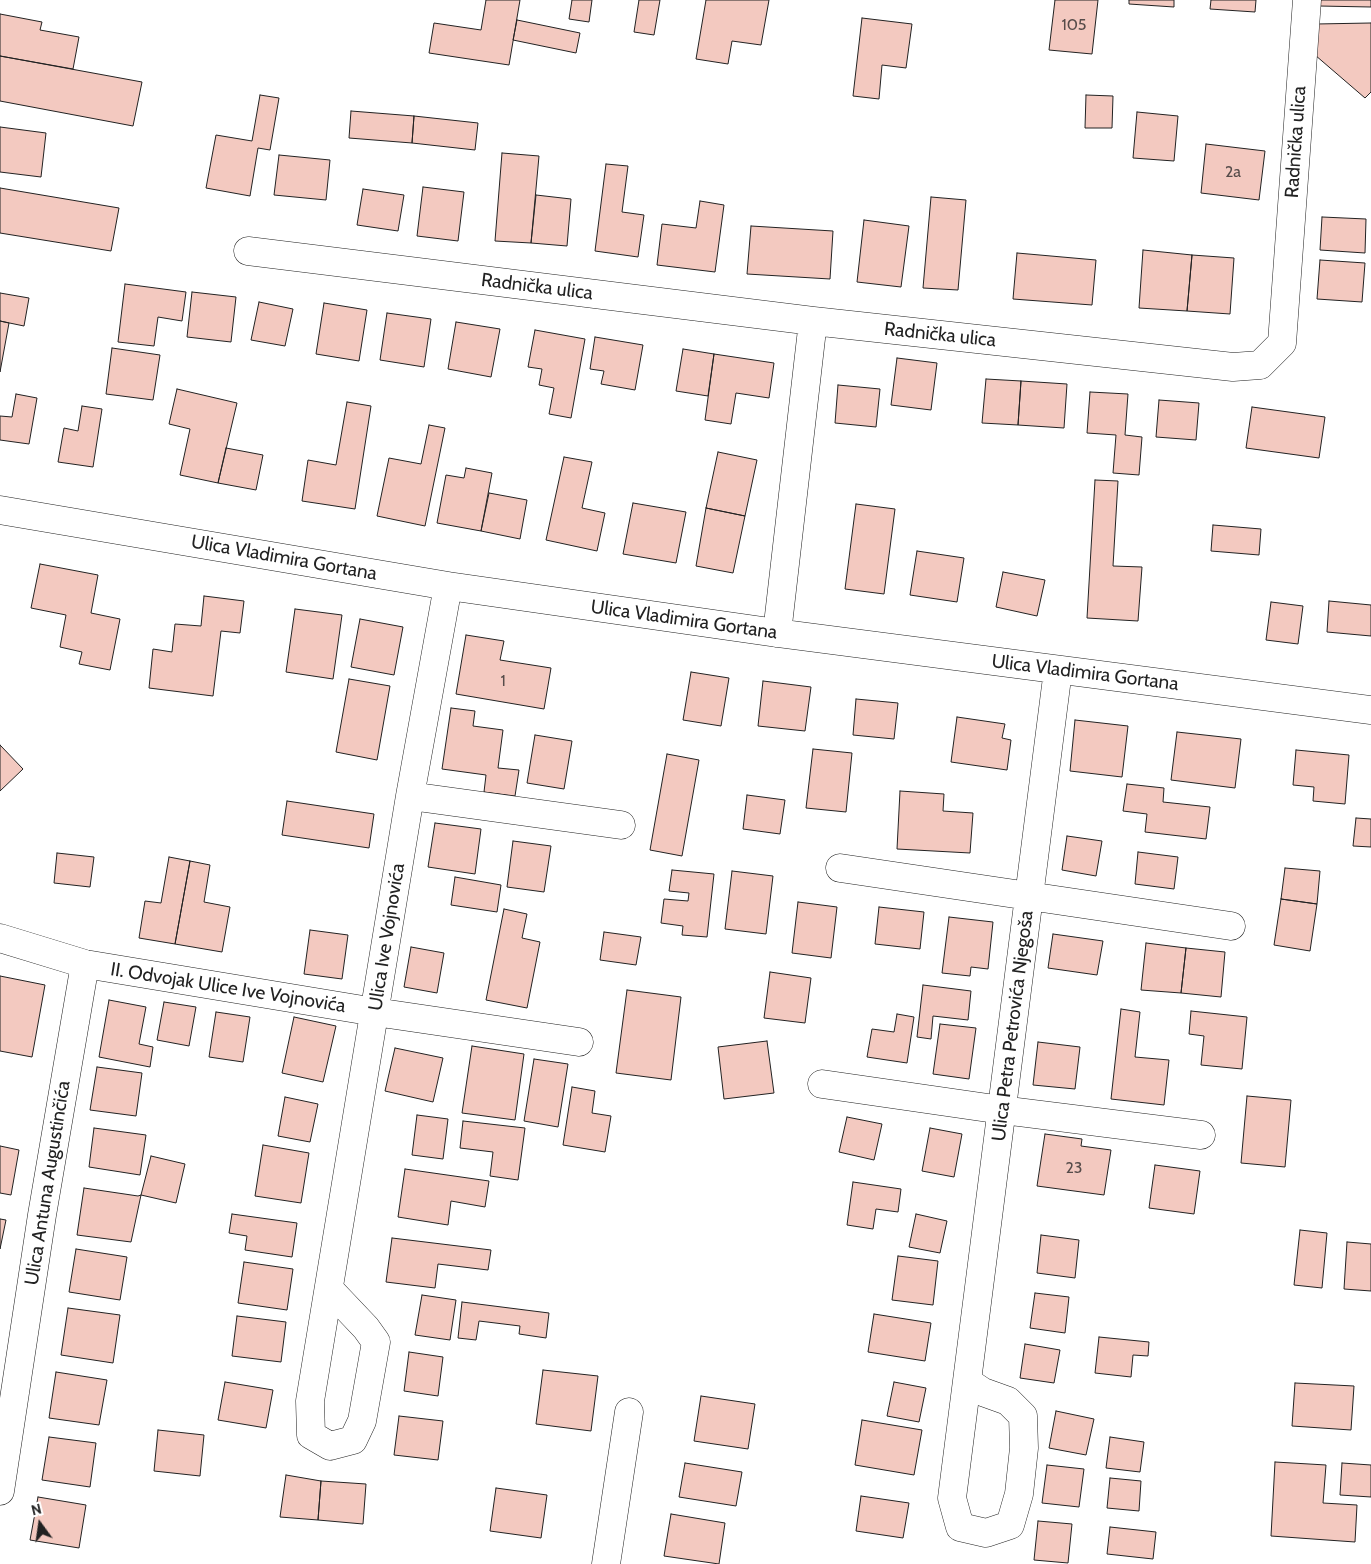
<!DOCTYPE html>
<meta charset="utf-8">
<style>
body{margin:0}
#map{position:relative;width:1371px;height:1564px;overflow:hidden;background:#fff;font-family:Cabin,sans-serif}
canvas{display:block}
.north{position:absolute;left:15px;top:1499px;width:50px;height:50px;-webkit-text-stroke:4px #fff;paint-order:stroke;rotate:346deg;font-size:14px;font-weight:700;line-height:20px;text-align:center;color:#222}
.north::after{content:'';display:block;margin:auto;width:18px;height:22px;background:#222;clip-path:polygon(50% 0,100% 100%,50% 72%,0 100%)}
</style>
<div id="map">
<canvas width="1371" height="1564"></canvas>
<div class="north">N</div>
</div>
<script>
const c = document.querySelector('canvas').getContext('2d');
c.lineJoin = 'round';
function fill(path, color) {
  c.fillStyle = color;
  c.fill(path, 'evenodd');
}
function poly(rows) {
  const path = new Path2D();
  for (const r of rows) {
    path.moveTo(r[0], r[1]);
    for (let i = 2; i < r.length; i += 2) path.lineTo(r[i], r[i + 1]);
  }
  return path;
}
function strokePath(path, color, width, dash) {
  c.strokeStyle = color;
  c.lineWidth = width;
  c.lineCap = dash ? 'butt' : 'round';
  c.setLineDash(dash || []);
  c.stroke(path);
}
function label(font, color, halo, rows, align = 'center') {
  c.font = font + ' Cabin,sans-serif';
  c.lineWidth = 4;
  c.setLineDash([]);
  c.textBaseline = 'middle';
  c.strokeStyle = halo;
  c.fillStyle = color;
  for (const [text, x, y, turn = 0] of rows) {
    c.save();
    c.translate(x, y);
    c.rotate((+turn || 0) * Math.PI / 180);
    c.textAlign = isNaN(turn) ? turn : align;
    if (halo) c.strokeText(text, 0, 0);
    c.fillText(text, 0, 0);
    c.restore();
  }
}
const building = poly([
 [486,0,520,0,509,65,429,53,434,23,481,30,486,0],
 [572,0,592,0,589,22,569,19,572,0],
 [639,0,660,0,654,35,634,32,639,0],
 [706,0,769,0,761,45,732,41,728,64,696,59,706,0],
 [1055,0,1098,0,1092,54,1049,50,1055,0],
 [1129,0,1174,0,1174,7,1129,4,1129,0],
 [1211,0,1256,0,1255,12,1210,9,1211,0],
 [1319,0,1371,0,1371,7,1319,6,1319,0],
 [0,14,42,22,40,30,79,37,73,69,0,56,0,14],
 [862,18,912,24,906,68,882,65,879,99,853,96,862,18],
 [517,20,580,33,576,53,513,40,517,20],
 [1371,23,1371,92,1365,98,1315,55,1316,24,1371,23],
 [0,56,142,82,133,126,0,101,0,56],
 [260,95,279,98,270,150,258,148,250,196,206,188,216,135,252,141,260,95],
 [1086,95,1113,96,1112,128,1085,128,1086,95],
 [351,111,414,116,412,143,349,138,351,111],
 [1137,112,1178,116,1174,161,1133,158,1137,112],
 [414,116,478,123,475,150,412,143,414,116],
 [0,127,46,133,41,177,0,172,0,127],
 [1206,144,1265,151,1259,200,1201,193,1206,144],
 [502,153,539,156,531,243,495,241,502,153],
 [279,155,330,160,326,200,274,195,279,155],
 [606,164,628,166,622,212,644,215,638,257,595,251,606,164],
 [423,187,464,192,458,241,417,236,423,187],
 [0,188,119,208,111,251,0,233,0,188],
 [363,189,404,195,398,231,357,225,363,189],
 [536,195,571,199,567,246,531,243,536,195],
 [931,197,966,200,958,290,923,288,931,197],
 [700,201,724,205,715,272,657,265,662,224,696,228,700,201],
 [1322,217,1366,219,1365,253,1320,250,1322,217],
 [864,220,909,226,901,287,857,282,864,220],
 [751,226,833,231,830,279,747,274,751,226],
 [1143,250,1192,255,1187,311,1139,308,1143,250],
 [1017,253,1096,260,1092,305,1013,299,1017,253],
 [1192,255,1234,258,1230,314,1187,311,1192,255],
 [1320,260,1365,263,1362,302,1317,299,1320,260],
 [125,284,186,292,182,321,158,317,154,346,118,342,125,284],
 [192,292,236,297,231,342,187,337,192,292],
 [0,293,29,298,24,326,0,321,0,293],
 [259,302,293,309,285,346,251,340,259,302],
 [324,303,367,310,359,361,316,354,324,303],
 [387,313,431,319,424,367,380,360,387,313],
 [0,321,9,323,0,372,0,321],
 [456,322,500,329,491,377,448,369,456,322],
 [535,330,585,339,571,418,549,414,554,388,539,385,542,369,528,367,535,330],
 [595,337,643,345,635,390,601,384,604,371,590,369,595,337],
 [112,348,160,355,153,400,106,394,112,348],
 [683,349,714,354,708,396,676,391,683,349],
 [714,354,774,363,769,398,736,393,731,424,705,420,714,354],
 [897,358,937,363,931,410,891,405,897,358],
 [986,379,1021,381,1018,425,982,423,986,379],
 [1021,381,1067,384,1064,428,1018,425,1021,381],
 [838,385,880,389,876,427,835,423,838,385],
 [177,389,237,403,218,483,180,475,190,429,169,424,177,389],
 [1090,392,1128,394,1125,435,1142,437,1139,475,1113,473,1116,435,1087,433,1090,392],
 [16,394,37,398,29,444,0,440,0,416,12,417,16,394],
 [1159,400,1199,403,1196,440,1156,437,1159,400],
 [347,402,371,406,355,509,302,501,308,460,336,465,347,402],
 [82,406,102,409,93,467,58,462,64,428,78,431,82,406],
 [1252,407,1325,417,1319,458,1246,448,1252,407],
 [429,425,445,428,425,526,377,516,389,458,421,464,429,425],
 [226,448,263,455,256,490,218,483,226,448],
 [718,452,757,460,745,516,706,508,718,452],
 [564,457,592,462,582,508,605,513,597,551,546,540,564,457],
 [466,468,492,473,481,531,437,523,446,475,464,478,466,468],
 [1095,480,1118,481,1113,566,1142,567,1138,621,1087,618,1095,480],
 [489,493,527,500,520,539,481,531,489,493],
 [633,503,686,512,676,563,623,554,633,503],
 [856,504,895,509,884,594,845,589,856,504],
 [706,508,745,516,733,573,696,566,706,508],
 [1213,525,1261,529,1259,555,1211,551,1213,525],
 [917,551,964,558,957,602,910,595,917,551],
 [40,564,98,575,91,613,120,619,110,670,79,664,82,652,60,647,66,615,31,608,40,564],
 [1003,572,1045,580,1037,616,996,607,1003,572],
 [204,596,244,601,240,633,221,631,213,696,149,688,153,649,172,652,175,624,201,626,204,596],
 [1329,601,1371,605,1371,636,1327,632,1329,601],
 [1271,602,1303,606,1298,644,1266,640,1271,602],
 [295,609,342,615,333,679,286,672,295,609],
 [360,619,403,627,394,675,351,667,360,619],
 [466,635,504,641,500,660,551,668,544,709,456,694,466,635],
 [691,672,729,678,721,726,683,720,691,672],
 [349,679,390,686,377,760,336,752,349,679],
 [763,681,811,687,805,731,758,726,763,681],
 [856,699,898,703,894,739,853,735,856,699],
 [451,708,475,711,473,726,503,730,498,768,519,770,515,796,484,792,486,775,442,769,451,708],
 [957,717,1005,724,1002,738,1011,740,1007,770,951,762,957,717],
 [1075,720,1128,726,1122,777,1070,771,1075,720],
 [1177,732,1241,739,1235,788,1171,780,1177,732],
 [535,735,572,741,564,789,527,783,535,735],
 [0,745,23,769,0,791,0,745],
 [813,749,852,753,846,812,806,808,813,749],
 [1296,750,1349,755,1345,804,1313,801,1314,787,1293,785,1296,750],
 [667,754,699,760,682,856,650,850,667,754],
 [1127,784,1164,788,1163,802,1210,807,1206,839,1145,832,1147,814,1123,811,1127,784],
 [900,791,944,794,943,811,973,813,970,853,897,849,900,791],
 [747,795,785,800,780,834,743,829,747,795],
 [287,801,374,814,369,848,282,835,287,801],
 [1356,818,1371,819,1371,847,1353,846,1356,818],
 [435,823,481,829,475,874,428,867,435,823],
 [1067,836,1102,841,1096,876,1062,870,1067,836],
 [513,841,551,846,544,892,507,887,513,841],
 [1138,852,1178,857,1174,889,1135,884,1138,852],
 [57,853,94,857,90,887,54,883,57,853],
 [169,857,190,861,175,944,139,938,145,901,161,903,169,857],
 [190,861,210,865,204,902,230,907,222,952,175,944,190,861],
 [1285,868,1320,871,1317,904,1281,899,1285,868],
 [672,870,714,874,707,937,682,935,683,926,661,923,664,899,688,901,689,893,669,891,672,870],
 [732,871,773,876,766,934,725,929,732,871],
 [455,877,501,885,497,912,451,905,455,877],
 [1281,899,1317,904,1310,951,1274,945,1281,899],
 [798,902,837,907,831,958,792,953,798,902],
 [879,907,924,912,920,949,875,944,879,907],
 [504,909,527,914,522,938,540,942,527,1008,486,1000,504,909],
 [949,917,993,922,988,969,971,967,970,976,942,973,949,917],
 [310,930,348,935,342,979,304,974,310,930],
 [604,932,641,937,636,965,600,960,604,932],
 [1053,934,1103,941,1097,975,1048,968,1053,934],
 [1146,943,1186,948,1181,993,1141,990,1146,943],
 [411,947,444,953,437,993,404,987,411,947],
 [1186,948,1225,952,1221,997,1181,993,1186,948],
 [770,972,811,978,805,1023,764,1018,770,972],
 [0,976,45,985,32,1057,0,1051,0,976],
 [923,985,971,991,968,1020,933,1016,931,1039,917,1037,923,985],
 [627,990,681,997,671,1080,616,1073,627,990],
 [109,1000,146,1007,139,1044,153,1047,150,1067,99,1057,109,1000],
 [164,1002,196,1007,189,1046,157,1040,164,1002],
 [1121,1009,1140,1012,1135,1057,1169,1060,1164,1105,1111,1099,1121,1009],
 [1191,1011,1247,1017,1242,1069,1201,1065,1204,1036,1189,1034,1191,1011],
 [216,1012,250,1017,243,1062,209,1057,216,1012],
 [897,1014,914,1017,907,1063,867,1057,872,1029,894,1032,897,1014],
 [294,1017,336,1026,323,1082,282,1073,294,1017],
 [940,1024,976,1028,969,1079,933,1074,940,1024],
 [767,1041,774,1093,724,1099,718,1047,767,1041],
 [1038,1042,1080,1047,1075,1089,1033,1085,1038,1042],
 [472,1046,524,1054,515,1120,462,1113,472,1046],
 [395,1048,443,1058,433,1102,385,1091,395,1048],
 [534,1059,568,1064,558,1127,524,1121,534,1059],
 [97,1067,142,1073,136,1116,90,1110,97,1067],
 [572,1087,595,1091,592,1113,611,1116,605,1152,563,1145,572,1087],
 [1247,1096,1291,1100,1285,1167,1241,1163,1247,1096],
 [285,1097,318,1104,310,1142,278,1136,285,1097],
 [417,1115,448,1119,443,1159,412,1155,417,1115],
 [847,1117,882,1124,874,1160,839,1152,847,1117],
 [463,1121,525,1128,518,1180,490,1176,493,1152,460,1148,463,1121],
 [94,1128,146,1135,140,1175,89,1167,94,1128],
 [930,1128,962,1134,954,1177,922,1171,930,1128],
 [1045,1134,1082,1139,1081,1146,1111,1150,1104,1195,1037,1186,1045,1134],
 [263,1145,309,1153,301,1203,255,1196,263,1145],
 [0,1146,19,1150,11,1195,0,1193,0,1146],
 [151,1156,185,1164,176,1203,141,1195,151,1156],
 [1155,1165,1200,1171,1194,1214,1149,1208,1155,1165],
 [405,1169,489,1181,485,1207,451,1201,448,1225,398,1217,405,1169],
 [853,1182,901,1189,898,1212,876,1209,873,1229,847,1225,853,1182],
 [84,1188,138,1196,141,1195,131,1242,77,1235,84,1188],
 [232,1214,297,1223,292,1257,245,1250,247,1236,229,1233,232,1214],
 [916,1214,947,1221,940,1253,909,1247,916,1214],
 [0,1219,6,1220,0,1249,0,1219],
 [1300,1230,1327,1233,1322,1288,1294,1285,1300,1230],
 [1041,1235,1079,1240,1075,1278,1037,1273,1041,1235],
 [392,1238,491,1250,488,1270,438,1264,435,1288,386,1282,392,1238],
 [1347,1242,1371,1244,1371,1291,1344,1289,1347,1242],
 [76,1249,127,1257,120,1300,69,1292,76,1249],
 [898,1256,938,1261,933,1305,892,1300,898,1256],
 [244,1262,293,1269,287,1310,238,1303,244,1262],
 [1035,1293,1069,1297,1065,1333,1030,1328,1035,1293],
 [422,1295,456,1300,450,1340,415,1335,422,1295],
 [462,1302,549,1313,546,1338,519,1334,520,1326,479,1321,476,1340,458,1338,462,1302],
 [68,1308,120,1315,113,1363,61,1355,68,1308],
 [874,1314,931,1323,925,1361,868,1352,874,1314],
 [237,1316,286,1322,281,1362,232,1356,237,1316],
 [1099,1337,1149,1342,1148,1356,1133,1355,1131,1377,1095,1373,1099,1337],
 [1025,1344,1060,1350,1054,1383,1020,1378,1025,1344],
 [409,1352,443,1357,438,1396,404,1391,409,1352],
 [543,1370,598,1376,591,1431,536,1424,543,1370],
 [56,1372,107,1380,99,1425,49,1418,56,1372],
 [225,1382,273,1390,266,1428,218,1420,225,1382],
 [894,1382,926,1388,919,1422,887,1416,894,1382],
 [1295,1383,1354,1386,1351,1430,1292,1426,1295,1383],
 [701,1396,755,1404,748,1449,694,1441,701,1396],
 [1056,1411,1094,1419,1086,1455,1049,1448,1056,1411],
 [399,1416,443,1421,438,1460,394,1455,399,1416],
 [862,1420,922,1430,914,1475,855,1465,862,1420],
 [158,1430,204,1435,200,1476,154,1471,158,1430],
 [49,1437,96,1443,90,1487,42,1480,49,1437],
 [1110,1437,1144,1442,1140,1472,1106,1468,1110,1437],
 [1275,1462,1326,1465,1323,1503,1357,1505,1355,1542,1271,1536,1275,1462],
 [685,1463,742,1472,736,1506,679,1497,685,1463],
 [1342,1463,1371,1465,1371,1497,1340,1495,1342,1463],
 [1047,1465,1084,1469,1079,1507,1042,1503,1047,1465],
 [286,1475,321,1481,318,1520,280,1517,286,1475],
 [1110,1478,1141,1481,1139,1511,1107,1508,1110,1478],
 [321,1481,366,1484,363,1524,318,1520,321,1481],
 [496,1488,547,1495,541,1538,490,1531,496,1488],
 [861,1496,909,1503,903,1538,856,1531,861,1496],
 [38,1497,86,1505,79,1548,30,1540,38,1497],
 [671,1514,725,1523,719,1564,664,1556,671,1514],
 [1038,1521,1072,1524,1068,1563,1034,1560,1038,1521],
 [1110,1527,1156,1532,1153,1559,1107,1554,1110,1527]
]);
const minor = poly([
 [248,251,813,321,1233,367,1260,365,1282,343,1307,0],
 [0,510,448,586,777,633,1371,710],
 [777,633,813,321],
 [410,796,621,825],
 [840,868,1231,926],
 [0,938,85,964,375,1012,579,1042],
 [822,1084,1002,1110,1201,1135],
 [329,1289,366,1328,376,1342,362,1421,353,1440,330,1446,311,1435,310,1401,410,796,448,586],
 [968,1382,983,1392,1008,1401,1023,1416,1024,1448,1019,1494,1010,1525,986,1533,960,1527,952,1498,1058,670],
 [0,1491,42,1215,85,964],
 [606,1564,629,1412]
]);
const numberNames = [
 ["105",1074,25],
 ["2a",1233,172],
 ["1",503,681],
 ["23",1074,1168]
];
const streetNames = [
 ["Radnička ulica",1296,142,-86],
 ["Radnička ulica",537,287,7],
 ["Radnička ulica",940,335,6],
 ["Ulica Vladimira Gortana",284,558,10],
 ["Ulica Vladimira Gortana",684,620,8],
 ["Ulica Vladimira Gortana",1085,673,7],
 ["Ulica Ive Vojnovića",387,937,-81],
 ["II. Odvojak Ulice Ive Vojnovića",228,988,9],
 ["Ulica Petra Petrovića Njegoša",1013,1026,-83],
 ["Ulica Antuna Augustinčića",48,1183,-81]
];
fill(building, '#f3c9c0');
strokePath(building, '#222', 1);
strokePath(minor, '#222', 29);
strokePath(minor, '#fff', 28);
label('16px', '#564c4a', null, numberNames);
label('19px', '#222', '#fff', streetNames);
</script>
